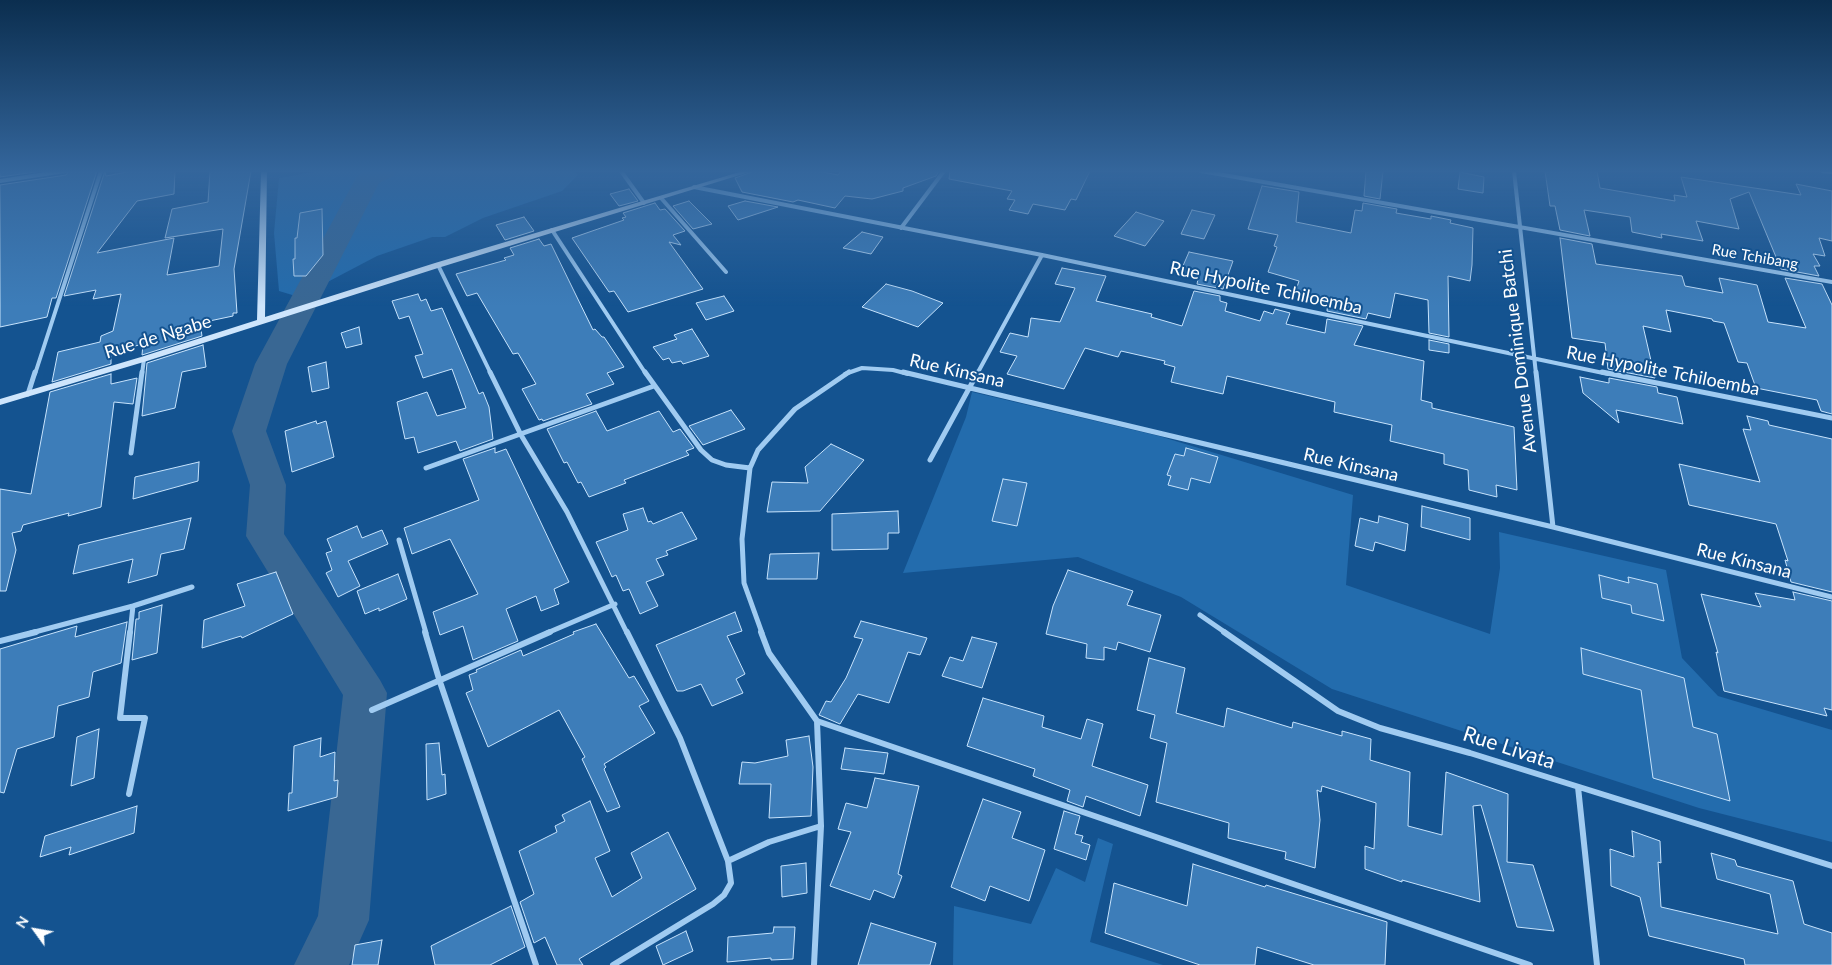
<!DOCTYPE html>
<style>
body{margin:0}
#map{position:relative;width:1832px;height:965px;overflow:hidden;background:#145390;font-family:Lato,sans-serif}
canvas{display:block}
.north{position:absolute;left:10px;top:905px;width:50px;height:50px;-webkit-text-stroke:4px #145390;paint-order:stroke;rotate:302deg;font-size:14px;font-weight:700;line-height:20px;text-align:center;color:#fff}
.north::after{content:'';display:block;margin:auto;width:18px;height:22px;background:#fff;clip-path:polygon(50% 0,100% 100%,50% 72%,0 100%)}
</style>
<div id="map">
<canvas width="1832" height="965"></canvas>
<div class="north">N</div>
</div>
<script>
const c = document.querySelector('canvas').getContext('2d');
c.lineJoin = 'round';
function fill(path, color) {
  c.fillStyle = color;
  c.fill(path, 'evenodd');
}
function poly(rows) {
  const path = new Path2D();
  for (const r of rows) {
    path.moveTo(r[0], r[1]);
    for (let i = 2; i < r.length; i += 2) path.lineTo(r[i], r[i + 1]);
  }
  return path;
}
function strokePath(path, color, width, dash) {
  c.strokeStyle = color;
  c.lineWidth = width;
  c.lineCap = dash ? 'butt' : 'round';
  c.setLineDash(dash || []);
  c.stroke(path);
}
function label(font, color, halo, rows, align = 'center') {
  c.font = font + ' Lato,sans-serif';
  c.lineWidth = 4;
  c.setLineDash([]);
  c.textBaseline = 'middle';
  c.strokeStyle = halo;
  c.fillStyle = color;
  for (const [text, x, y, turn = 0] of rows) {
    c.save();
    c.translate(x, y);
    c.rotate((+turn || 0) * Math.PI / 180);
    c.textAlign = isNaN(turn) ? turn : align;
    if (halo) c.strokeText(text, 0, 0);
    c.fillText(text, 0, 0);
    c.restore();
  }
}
const green = poly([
 [320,171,573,171,578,175,562,191,483,218,445,237,432,237,377,256,299,297,279,291,274,233,279,178],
 [972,392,1159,436,1353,495,1346,585,1490,634,1500,568,1499,532,1666,570,1682,658,1718,696,1832,730,1832,842,1699,808,1332,689,1181,597,1078,557,903,573,966,417],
 [1098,838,1113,844,1090,942,1163,965,953,965,954,906,1031,924,1056,868,1085,882]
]);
const river = poly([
 [364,171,397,171,393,176,379,183,287,364,266,431,286,485,284,534,380,680,387,693,369,920,349,965,294,965,318,916,343,695,246,536,250,485,232,431,255,364,356,178,364,171]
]);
const building = poly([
 [0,171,42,171,0,177,0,171],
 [69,171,97,171,56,298,52,298,47,317,0,327,0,185,66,175,69,171],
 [105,171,106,176,132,171,175,171,174,194,137,201,97,253,174,238,167,275,219,266,223,229,165,238,172,209,208,202,210,171,251,171,234,269,237,313,233,313,233,316,200,323,202,336,142,355,143,344,111,352,111,364,52,382,58,352,100,342,101,336,113,331,121,294,93,299,96,290,64,296,105,171],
 [755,171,817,171,838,175,841,171,939,171,936,176,903,188,903,191,872,199,845,196,835,208,798,200,793,202,742,192,735,178,755,171],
 [950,171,1090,171,1076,200,1071,199,1065,210,1033,204,1028,214,1009,210,1015,200,1007,199,1012,191,949,179,950,171],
 [1366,171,1383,171,1380,199,1364,196,1366,171],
 [1545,171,1597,171,1600,188,1675,201,1674,195,1687,197,1681,177,1801,195,1796,184,1832,191,1832,241,1819,238,1825,256,1813,254,1820,266,1814,266,1819,276,1781,269,1749,192,1730,199,1739,229,1696,221,1703,241,1661,234,1662,238,1632,232,1630,217,1584,210,1590,236,1560,230,1555,206,1550,206,1545,171],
 [1460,172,1484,177,1483,193,1458,189,1460,172],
 [1262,186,1299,192,1296,222,1351,233,1355,210,1362,211,1363,203,1397,209,1396,213,1431,219,1431,216,1451,220,1450,223,1473,228,1472,265,1470,281,1448,276,1449,337,1429,333,1428,300,1395,293,1390,318,1368,313,1366,319,1327,311,1328,300,1295,293,1299,281,1268,272,1277,247,1274,246,1278,235,1248,229,1262,186],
 [629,189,638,201,619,206,610,194,629,189],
 [689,201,712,224,693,229,673,206,689,201],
 [745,201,778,207,738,220,728,206,745,201],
 [655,203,660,210,665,209,685,231,673,235,681,245,669,242,703,289,628,312,614,291,609,292,572,238,624,220,622,218,626,217,623,213,655,203],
 [322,209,323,255,306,276,294,276,293,259,295,259,295,238,297,238,300,213,322,209],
 [1192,210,1215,215,1204,239,1181,234,1192,210],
 [1136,212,1164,221,1145,246,1114,236,1136,212],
 [524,217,534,231,505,240,496,225,524,217],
 [862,232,883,237,871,254,843,248,862,232],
 [1560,238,1592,244,1596,264,1682,276,1685,286,1723,293,1719,278,1757,285,1768,322,1806,328,1785,278,1822,284,1832,305,1832,414,1821,411,1817,400,1756,388,1747,363,1738,362,1724,323,1713,321,1712,319,1666,310,1671,332,1643,326,1655,378,1608,369,1605,343,1572,338,1560,238],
 [539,239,544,246,551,244,593,330,595,329,602,337,604,337,624,367,607,373,614,384,586,394,592,404,543,421,542,419,539,420,522,389,536,384,518,353,513,354,477,293,467,296,456,274,506,260,504,258,514,255,510,248,539,239],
 [1189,252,1233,261,1223,289,1197,284,1198,279,1179,275,1189,252],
 [1062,268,1106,276,1096,301,1152,314,1151,317,1182,326,1194,291,1220,296,1220,301,1227,303,1225,311,1260,321,1264,311,1273,314,1275,309,1290,313,1286,324,1325,333,1327,319,1363,326,1354,345,1424,361,1421,400,1432,403,1432,408,1514,427,1517,490,1496,485,1497,497,1469,490,1468,470,1444,464,1444,454,1390,441,1392,425,1334,412,1335,402,1227,376,1223,394,1171,382,1175,367,1164,364,1165,361,1121,351,1118,357,1085,348,1064,389,1007,374,1017,356,1000,352,1010,333,1028,337,1031,318,1060,322,1075,288,1055,284,1062,268],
 [886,284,912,291,943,303,918,327,862,307,886,284],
 [418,294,421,301,426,299,431,311,442,308,479,394,483,392,489,407,493,439,460,451,456,441,418,453,414,437,405,439,397,402,427,392,437,416,466,408,452,369,423,378,415,356,423,354,409,316,399,319,392,301,418,294],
 [724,296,734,311,706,320,696,303,724,296],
 [359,327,362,344,346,348,341,333,359,327],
 [692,329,709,356,683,364,681,361,672,363,669,358,663,360,653,347,677,339,674,335,692,329],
 [1429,340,1449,344,1449,353,1429,350,1429,340],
 [203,345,206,367,182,372,175,408,142,416,147,363,203,345],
 [326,362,329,388,312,392,308,367,326,362],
 [111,374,111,384,137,378,133,404,114,402,101,507,68,516,69,513,23,525,21,531,12,533,16,550,6,591,0,591,0,489,31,494,50,392,111,374],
 [1580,377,1609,383,1609,378,1657,387,1658,393,1677,397,1683,424,1616,410,1619,423,1583,393,1580,377],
 [731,410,745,429,703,445,689,426,731,410],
 [596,411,607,431,659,411,673,432,680,429,694,448,686,451,689,455,624,480,626,483,589,497,581,482,578,483,567,462,564,463,547,429,596,411],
 [1747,416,1768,421,1769,425,1832,439,1832,592,1791,582,1785,560,1788,561,1776,524,1689,505,1679,464,1760,482,1743,429,1751,430,1747,416],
 [316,421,317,424,326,421,334,457,292,472,285,431,316,421],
 [831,444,864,460,820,511,767,512,772,482,808,483,805,467,831,444],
 [495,448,495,453,506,449,569,582,554,589,559,604,541,611,536,596,506,609,518,641,473,660,463,626,440,635,433,612,478,594,450,539,412,554,404,528,479,500,463,459,495,448],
 [1186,448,1218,457,1210,483,1191,478,1188,490,1168,485,1171,476,1167,475,1175,454,1184,456,1186,448],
 [199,462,198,481,133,499,135,477,199,462],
 [1003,479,1027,483,1017,526,992,521,1003,479],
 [1422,506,1470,518,1470,540,1421,527,1422,506],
 [643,508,648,522,651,521,653,524,682,512,697,539,666,551,668,555,656,559,664,575,646,582,658,606,640,614,629,589,623,591,616,575,612,577,596,542,628,530,623,514,643,508],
 [898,511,899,533,888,533,888,549,832,550,832,514,898,511],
 [1379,516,1408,524,1405,551,1375,542,1373,551,1355,546,1360,518,1378,523,1379,516],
 [191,518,184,549,161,554,157,575,128,583,133,559,73,574,79,545,191,518],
 [357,526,362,538,382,530,388,544,348,561,360,586,338,597,326,573,332,570,326,553,332,551,327,539,357,526],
 [819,553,817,579,767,579,770,554,819,553],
 [1068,570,1133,591,1127,605,1161,615,1150,652,1118,642,1116,650,1104,647,1104,660,1086,658,1087,644,1046,634,1053,606,1068,570],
 [276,572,293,614,242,638,241,636,202,648,204,620,245,606,237,584,276,572],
 [398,574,407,599,379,611,379,608,365,614,357,591,398,574],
 [1599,575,1629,583,1628,577,1657,584,1664,621,1632,613,1631,605,1602,598,1599,575],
 [1793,592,1832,601,1832,710,1824,708,1827,716,1724,691,1716,652,1718,653,1701,594,1761,607,1755,593,1795,600,1793,592],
 [162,605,157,653,132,660,136,619,139,619,139,612,162,605],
 [735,612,742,631,727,636,745,674,736,679,743,693,712,706,701,684,683,691,677,691,656,645,735,612],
 [861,621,927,638,920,655,908,652,889,703,858,694,840,724,819,715,826,701,831,702,846,678,863,639,854,637,861,621],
 [127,622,121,663,93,672,89,697,58,706,54,737,17,749,4,793,0,792,0,649,77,626,75,637,127,622],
 [596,624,629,678,634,676,649,701,639,706,655,733,604,764,606,767,604,769,620,807,607,812,582,759,585,757,559,710,488,747,466,693,473,690,469,675,477,672,476,670,521,650,523,656,574,634,573,632,596,624],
 [972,637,997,643,982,688,942,676,950,657,963,661,972,637],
 [1581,648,1684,678,1693,727,1717,734,1730,801,1653,778,1641,690,1583,674,1581,648],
 [1149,658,1185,668,1176,713,1224,727,1227,708,1292,728,1293,722,1342,736,1342,731,1371,739,1370,760,1410,772,1408,826,1442,835,1446,772,1508,794,1507,862,1533,865,1554,931,1517,927,1481,805,1473,806,1480,902,1402,880,1402,882,1365,869,1365,846,1374,849,1376,803,1322,786,1321,792,1317,790,1320,820,1315,868,1285,859,1286,852,1228,838,1229,823,1156,802,1167,743,1150,738,1155,715,1137,710,1149,658],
 [983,698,1044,716,1042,727,1081,739,1087,719,1103,724,1092,766,1148,785,1140,816,1086,796,1083,807,1067,801,1070,790,1033,776,1035,769,967,746,983,698],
 [99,729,94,778,71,786,77,737,99,729],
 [809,736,813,767,811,816,769,818,771,784,739,784,742,762,755,763,788,756,786,740,809,736],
 [321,738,320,757,335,752,334,781,338,780,337,797,288,811,289,793,292,793,294,746,321,738],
 [439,743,442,775,445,774,446,794,427,800,426,744,439,743],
 [845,748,888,753,884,774,841,769,845,748],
 [875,778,919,786,898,874,902,876,894,898,874,890,870,900,830,886,851,832,838,829,846,803,867,808,875,778],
 [983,799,1021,812,1012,838,1045,850,1029,901,990,886,985,901,951,887,983,799],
 [590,801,610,851,595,858,612,897,642,878,631,853,668,832,696,889,579,959,583,965,557,965,545,937,534,943,520,902,534,894,519,851,557,832,555,826,565,821,562,815,590,801],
 [137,806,134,833,69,855,71,847,40,857,45,836,137,806],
 [1064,811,1080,816,1075,834,1083,836,1081,842,1090,845,1086,860,1054,849,1064,811],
 [1632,831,1660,841,1661,863,1658,862,1661,907,1778,934,1770,894,1717,879,1711,853,1735,860,1737,866,1793,881,1804,924,1832,933,1832,965,1745,965,1744,959,1649,936,1640,897,1611,886,1610,849,1634,857,1632,831],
 [806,863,807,893,782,897,781,866,806,863],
 [1193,864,1265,887,1266,885,1387,922,1385,965,1314,965,1257,947,1255,965,1200,965,1105,933,1114,883,1187,906,1193,864],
 [511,906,525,947,490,965,435,965,431,946,511,906],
 [871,923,936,943,930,965,858,965,871,923],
 [774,927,795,927,793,959,771,960,771,958,727,962,728,937,773,933,774,927],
 [686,931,693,951,663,965,656,946,686,931],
 [382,940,378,965,352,965,355,945,382,940]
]);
const streetFar2 = poly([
 [621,171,644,203],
 [1201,171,1832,282],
 [1514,171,1536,374],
 [0,181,65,171],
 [694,187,1042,255,1608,374],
 [661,198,726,272],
 [901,228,944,171],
 [552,230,646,374],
 [438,265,491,374],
 [35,374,101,171],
 [142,374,144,359],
 [845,374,862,368,893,370,908,374],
 [977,374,1042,255]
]);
const streetFar1 = poly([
 [490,372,521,435,567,512,627,633],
 [645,372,701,450,712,460,726,465,750,468],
 [903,372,1553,527,1832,597],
 [1536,372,1553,527],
 [1602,372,1832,418],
 [28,394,35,372],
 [131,453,142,372],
 [930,460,978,372],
 [426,468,654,386],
 [399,540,426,633],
 [1200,615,1226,633],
 [31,633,133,606,192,587],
 [130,633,133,606],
 [547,633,615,604],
 [762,633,744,583,742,539,750,468,758,450,795,409,849,372]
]);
const street = poly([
 [425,632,439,679,536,965],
 [761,632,769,653,817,721,821,826,814,965],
 [1224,632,1338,711,1380,728,1470,753,1832,866],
 [0,641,36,632],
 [372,710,550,632],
 [817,721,1530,965],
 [1578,787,1597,965],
 [129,794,145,718,120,718,130,632],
 [728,861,769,842,821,826],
 [613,965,713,904,724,895,731,883,728,861,680,738,627,632]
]);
const secondary = poly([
 [261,171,267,171,265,317,435,263,743,171,753,171,441,267,147,361,0,405,0,399,141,357,257,320,261,171],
 [1819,171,1832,171,1832,174,1822,173,1819,171]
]);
const farStreetnames = [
 ["Rue Tchibang",1755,257,10]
];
const streetNames = [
 ["Rue Hypolite Tchiloemba",1266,288,12],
 ["Rue de Ngabe",158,337,-17],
 ["Avenue Dominique Batchi",1518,351,-97],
 ["Rue Kinsana",957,371,13],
 ["Rue Hypolite Tchiloemba",1663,371,11],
 ["Rue Kinsana",1351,465,13],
 ["Rue Kinsana",1744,561,14]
];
const nearStreetnames = [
 ["Rue Livata",1509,748,18]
];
fill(green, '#236cad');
fill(river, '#396793');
fill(building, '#3d7db9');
strokePath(building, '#c7e3fc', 1);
strokePath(streetFar2, '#a0cbf1', 4);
strokePath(streetFar1, '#a0cbf1', 5);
strokePath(street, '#a0cbf1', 6);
fill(secondary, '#cee5fc');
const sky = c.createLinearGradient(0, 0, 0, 306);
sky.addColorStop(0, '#0b2e4f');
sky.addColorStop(0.56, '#34669c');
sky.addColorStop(1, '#34669c00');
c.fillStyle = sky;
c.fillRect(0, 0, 1832, 306);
label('15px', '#fff', '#145390', farStreetnames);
label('18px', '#fff', '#145390', streetNames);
label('21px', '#fff', '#145390', nearStreetnames);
</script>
